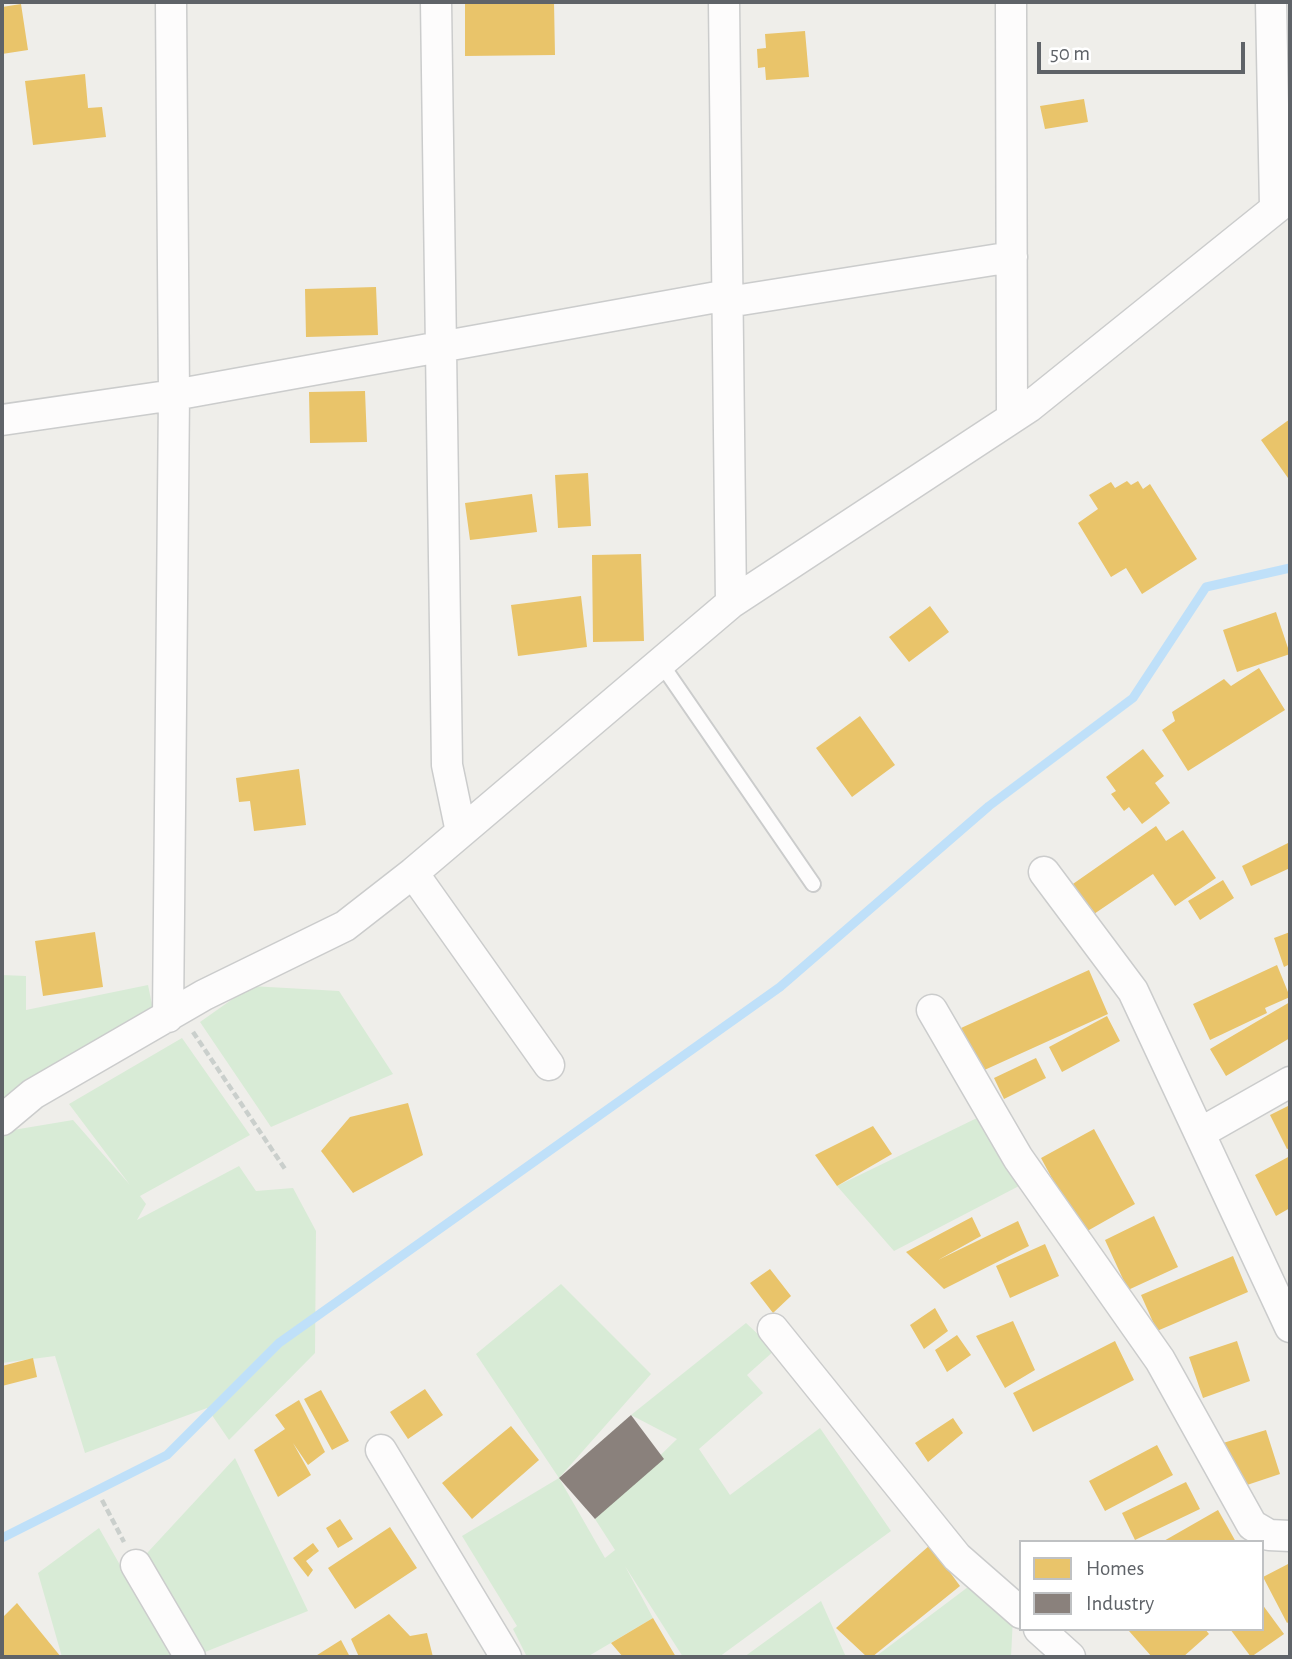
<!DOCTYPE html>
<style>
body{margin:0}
#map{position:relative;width:1292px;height:1659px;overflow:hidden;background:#efeeea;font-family:"Alegreya Sans",sans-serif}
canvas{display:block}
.frame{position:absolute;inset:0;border:4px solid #5f6368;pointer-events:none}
.legend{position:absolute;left:1019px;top:1540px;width:245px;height:91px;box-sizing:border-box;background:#fff;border:2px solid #bfc1c3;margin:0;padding:9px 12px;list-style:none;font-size:21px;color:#5f6368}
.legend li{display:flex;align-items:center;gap:14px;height:35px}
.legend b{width:35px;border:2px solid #bfc1c3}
.scale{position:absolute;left:1037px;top:42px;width:208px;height:32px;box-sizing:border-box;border:4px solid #5f6368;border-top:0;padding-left:9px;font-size:21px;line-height:24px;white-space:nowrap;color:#5f6368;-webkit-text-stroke:5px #fff;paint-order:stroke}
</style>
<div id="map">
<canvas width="1292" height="1659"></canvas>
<div class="frame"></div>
<ul class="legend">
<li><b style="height:19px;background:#e9c46a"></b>Homes</li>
<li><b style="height:19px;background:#8a817c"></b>Industry</li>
</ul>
<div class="scale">50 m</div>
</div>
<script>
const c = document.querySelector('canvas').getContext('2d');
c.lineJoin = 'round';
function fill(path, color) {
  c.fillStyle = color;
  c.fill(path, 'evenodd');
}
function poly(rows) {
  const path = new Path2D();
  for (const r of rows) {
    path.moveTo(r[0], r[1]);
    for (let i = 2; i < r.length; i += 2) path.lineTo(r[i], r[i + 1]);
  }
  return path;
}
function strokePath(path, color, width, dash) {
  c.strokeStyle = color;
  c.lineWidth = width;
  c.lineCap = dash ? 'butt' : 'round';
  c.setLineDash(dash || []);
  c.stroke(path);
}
const green = poly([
 [2,975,26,976,26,1010,148,985,154,1014,2,1111],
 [251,986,339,991,393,1074,271,1127,200,1022],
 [182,1038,250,1135,140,1196,146,1204,137,1220,239,1166,256,1191,293,1188,316,1231,315,1353,229,1440,207,1408,85,1453,55,1356,2,1363,2,1136,7,1131,73,1120,130,1185,69,1104],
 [977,1118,1019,1186,894,1251,837,1186],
 [561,1284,651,1374,559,1478,605,1558,615,1550,595,1519,677,1439,631,1415,746,1323,775,1350,747,1375,763,1393,699,1449,730,1495,820,1428,891,1531,719,1657,683,1657,625,1566,653,1618,587,1657,527,1657,513,1629,517,1626,462,1536,559,1478,476,1354],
 [235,1458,308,1611,205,1652,136,1565],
 [99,1528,171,1655,62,1657,38,1573],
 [968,1587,1013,1617,1011,1657,875,1657],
 [821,1601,846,1657,744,1657]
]);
const homes = poly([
 [465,2,554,2,555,55,465,56],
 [21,4,28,50,2,54,2,7],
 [805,31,809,77,766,80,765,67,758,68,757,49,766,48,765,34],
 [85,74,88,108,102,107,106,137,33,145,25,81],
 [1084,99,1088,122,1045,129,1040,106],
 [376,287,378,335,306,337,305,289],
 [365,391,367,442,310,443,309,392],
 [1290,419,1290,477,1288,478,1261,440],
 [588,473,591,526,558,528,555,475],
 [1127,481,1131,485,1138,481,1143,489,1150,484,1197,559,1142,594,1126,568,1111,577,1078,523,1098,509,1089,495,1111,482,1115,488],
 [532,494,537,532,470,540,465,503],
 [641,554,644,641,593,642,592,555],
 [581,596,587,647,518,656,511,605],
 [930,606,949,632,909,662,889,637],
 [1276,612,1290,654,1237,672,1223,630],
 [1259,668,1285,710,1188,771,1162,730,1175,721,1172,712,1224,679,1231,686],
 [860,716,895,765,852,797,816,748],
 [1143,749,1164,776,1155,783,1170,803,1142,824,1129,807,1124,811,1111,794,1116,791,1106,777],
 [299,769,306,825,254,831,250,801,239,802,236,778],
 [1156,826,1166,841,1183,830,1216,878,1175,906,1153,874,1091,916,1070,886],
 [1290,842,1290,868,1251,886,1242,866],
 [1223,880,1234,898,1200,920,1188,901],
 [95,932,103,987,43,996,35,941],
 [1290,932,1290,964,1284,967,1274,938],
 [1277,965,1290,997,1265,1008,1267,1013,1210,1040,1193,1004],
 [1089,970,1108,1014,980,1072,961,1028],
 [1290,1002,1290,1038,1226,1076,1210,1049],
 [1107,1016,1120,1041,1062,1072,1049,1047],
 [1036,1058,1046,1078,1004,1099,994,1078],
 [408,1103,423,1155,353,1193,321,1151,350,1117],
 [1290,1105,1290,1148,1287,1149,1270,1115],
 [873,1126,892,1154,837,1186,815,1155],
 [1094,1129,1135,1204,1082,1234,1041,1158],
 [1290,1156,1290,1208,1276,1216,1255,1175],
 [1154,1216,1178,1267,1128,1290,1105,1240],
 [972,1217,981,1236,938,1260,1018,1221,1029,1246,944,1289,906,1252],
 [1045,1244,1059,1276,1010,1298,996,1266],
 [1233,1256,1248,1292,1157,1331,1141,1295],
 [770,1269,791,1296,773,1313,750,1283],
 [935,1308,948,1331,924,1349,910,1325],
 [1013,1321,1035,1370,1005,1388,976,1336],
 [957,1335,971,1355,947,1372,935,1350],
 [1115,1341,1134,1380,1033,1432,1013,1393],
 [1237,1341,1250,1381,1203,1398,1189,1357],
 [33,1358,37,1377,2,1386,2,1366],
 [425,1389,443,1415,408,1439,390,1412],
 [321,1390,349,1441,332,1450,304,1399],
 [299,1400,325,1452,308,1465,293,1443,311,1475,278,1497,254,1450,285,1429,275,1415],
 [953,1418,963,1433,928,1462,915,1443],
 [511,1426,539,1460,472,1519,442,1483],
 [1266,1430,1280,1474,1238,1488,1223,1443],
 [1157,1445,1173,1475,1105,1511,1089,1481],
 [1186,1482,1200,1509,1135,1540,1122,1513],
 [1218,1510,1236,1542,1162,1542],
 [340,1519,353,1539,338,1548,326,1528],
 [390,1527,417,1568,355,1609,328,1568],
 [313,1543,319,1551,306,1561,313,1570,308,1577,293,1558],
 [930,1545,960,1586,872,1657,867,1657,836,1628],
 [1290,1563,1290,1621,1287,1623,1263,1577],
 [17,1603,61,1657,2,1657,2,1618],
 [1262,1604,1284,1634,1251,1657,1230,1629,1262,1629],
 [389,1614,410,1636,427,1633,433,1657,359,1657,351,1639],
 [653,1618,676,1657,623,1657,611,1643],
 [1131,1629,1205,1629,1209,1634,1183,1657,1152,1657,1129,1631],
 [341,1640,350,1657,314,1657]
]);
const industry = poly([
 [631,1415,664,1459,595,1519,559,1478]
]);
const stream = poly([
 [2,1538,167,1455,279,1343,780,987,989,806,1133,698,1206,587,1290,568]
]);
const path = poly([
 [193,1032,285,1169],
 [102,1500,124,1542]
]);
const service = poly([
 [660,662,813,884]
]);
const minor = poly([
 [436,2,447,765,461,832],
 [724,2,731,603],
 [1011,2,1012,417],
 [1271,2,1275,207],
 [728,302,1012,257],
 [2,420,174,395,728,295],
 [1044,872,1133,991,1290,1327],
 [413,873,549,1065],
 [932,1010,1018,1158,1160,1360,1252,1525,1269,1535,1290,1536],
 [168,1017,174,395,171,2],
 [2,1120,33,1094,204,995,345,926,413,873,731,603,1029,407,1290,197],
 [1200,1133,1290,1082],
 [773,1329,957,1557,1021,1613],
 [381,1450,506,1657],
 [136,1565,190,1657],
 [1039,1629,1070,1657]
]);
fill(green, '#d8ebd6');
fill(homes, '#e9c46a');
fill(industry, '#8a817c');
strokePath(stream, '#bfe0f9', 9);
strokePath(service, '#cbcccc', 18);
strokePath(minor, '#cbcccc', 33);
strokePath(path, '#cacfcc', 4.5, [7, 3.5]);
strokePath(service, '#fdfcfc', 14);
strokePath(minor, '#fdfcfc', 30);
</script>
